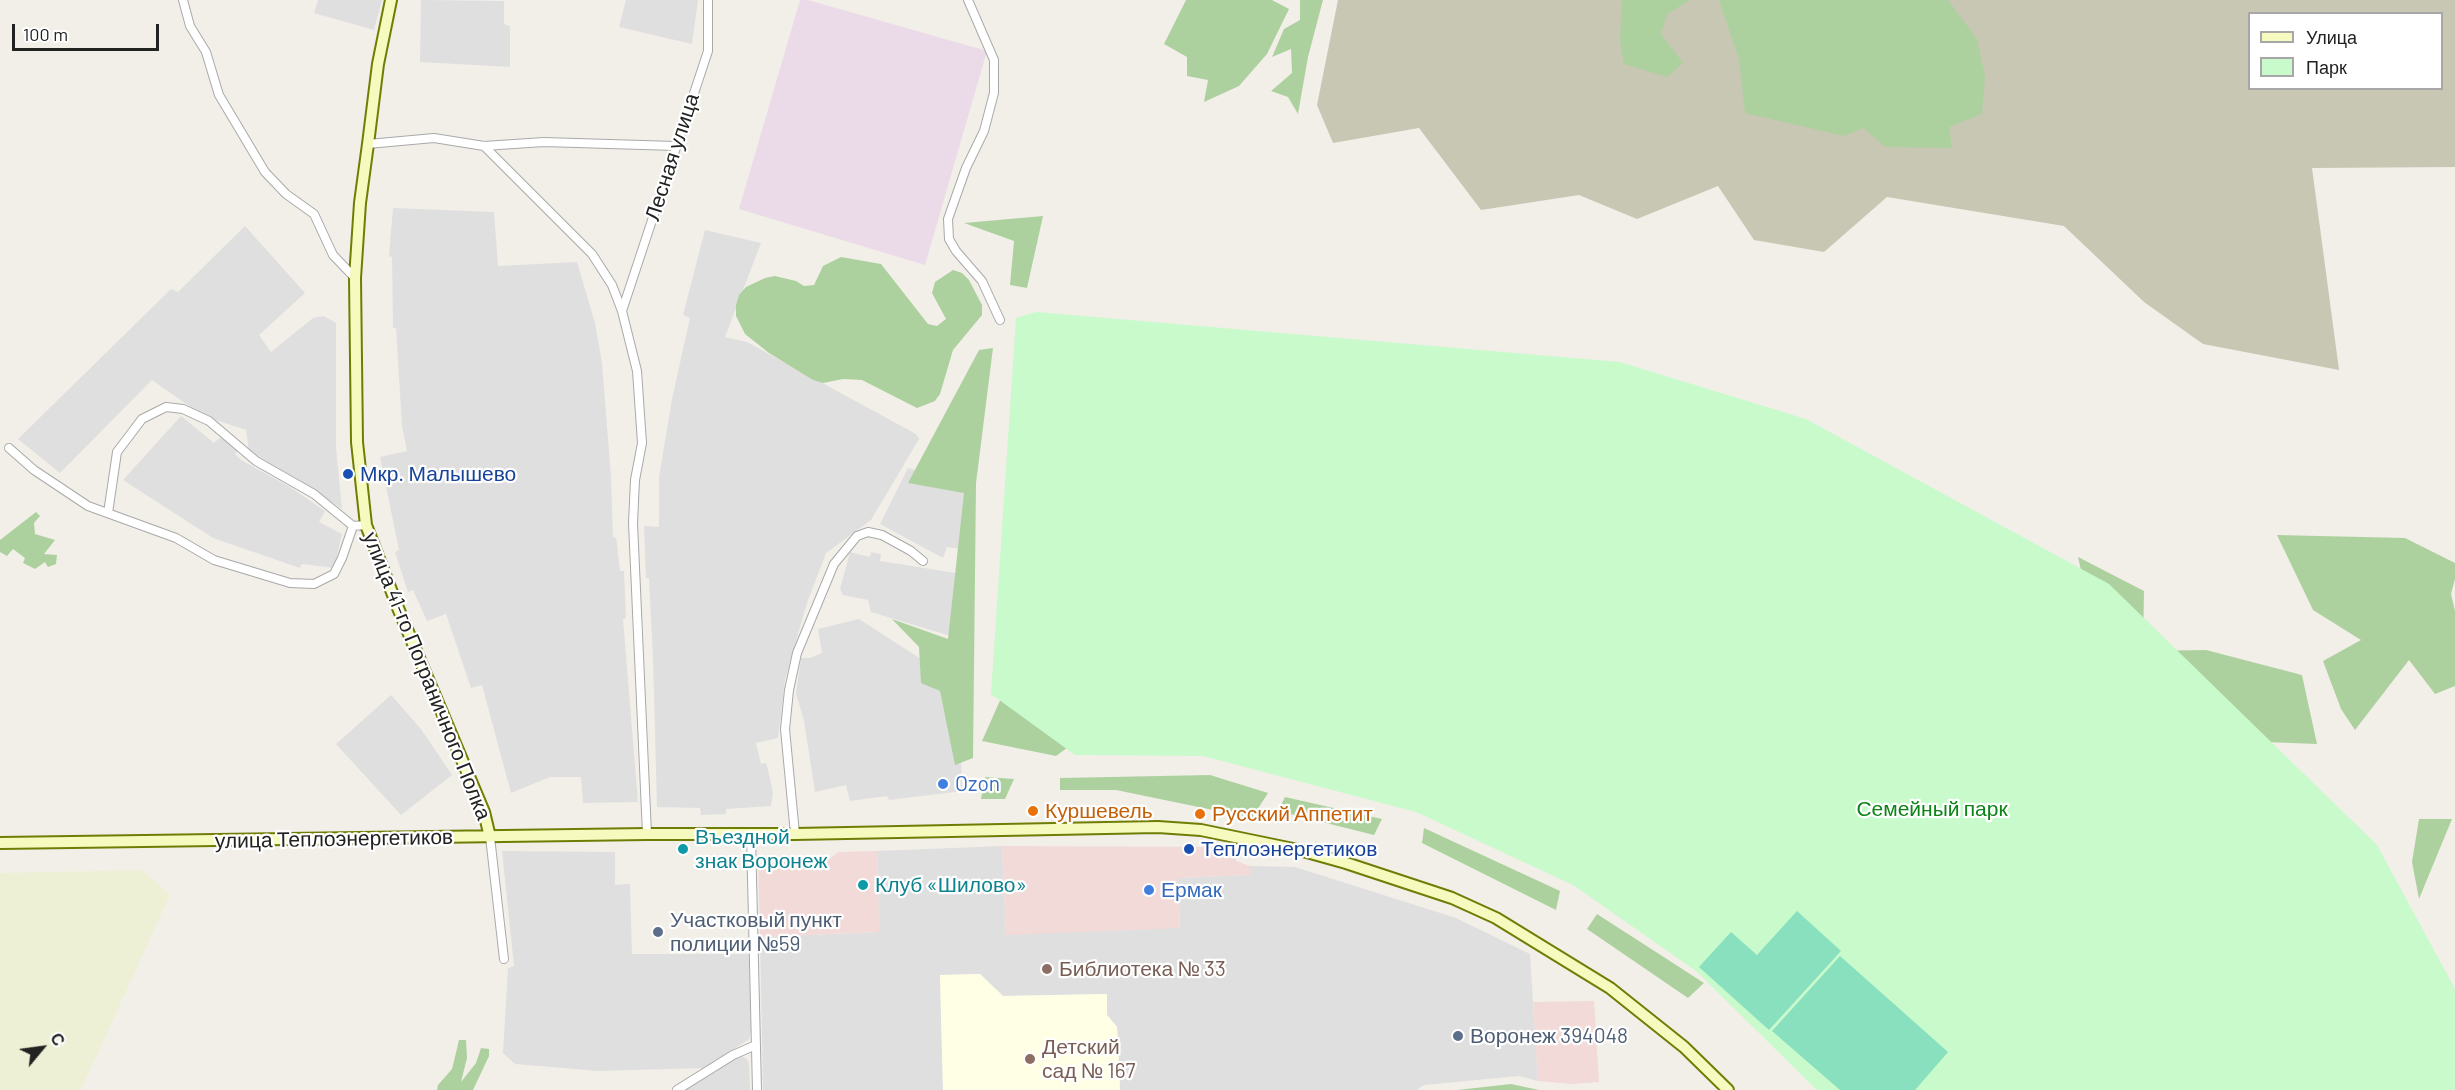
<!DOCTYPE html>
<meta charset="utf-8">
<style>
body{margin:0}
#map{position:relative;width:2455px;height:1090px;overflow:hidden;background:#f2efe9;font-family:Barlow,sans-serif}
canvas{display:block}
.legend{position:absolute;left:2248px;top:12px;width:195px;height:78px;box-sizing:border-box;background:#fff;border:2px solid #a7a7a7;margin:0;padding:8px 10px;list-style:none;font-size:18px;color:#222}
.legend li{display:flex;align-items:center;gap:12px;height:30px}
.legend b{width:30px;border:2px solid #a7a7a7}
.north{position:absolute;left:12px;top:1018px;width:60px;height:60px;-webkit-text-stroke:4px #fff;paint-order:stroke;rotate:61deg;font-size:16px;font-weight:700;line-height:24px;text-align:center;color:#222}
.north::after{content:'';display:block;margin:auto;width:21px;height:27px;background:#222;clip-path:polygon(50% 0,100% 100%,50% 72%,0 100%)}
.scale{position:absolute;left:12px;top:24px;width:147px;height:27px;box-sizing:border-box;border:3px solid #222;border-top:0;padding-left:8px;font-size:18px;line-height:21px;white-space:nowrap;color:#222;-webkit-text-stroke:4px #fff;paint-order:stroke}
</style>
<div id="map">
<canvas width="2455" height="1090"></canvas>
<ul class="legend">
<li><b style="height:8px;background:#f7fabf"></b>Улица</li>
<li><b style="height:16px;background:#c8facc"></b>Парк</li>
</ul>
<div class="north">С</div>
<div class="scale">100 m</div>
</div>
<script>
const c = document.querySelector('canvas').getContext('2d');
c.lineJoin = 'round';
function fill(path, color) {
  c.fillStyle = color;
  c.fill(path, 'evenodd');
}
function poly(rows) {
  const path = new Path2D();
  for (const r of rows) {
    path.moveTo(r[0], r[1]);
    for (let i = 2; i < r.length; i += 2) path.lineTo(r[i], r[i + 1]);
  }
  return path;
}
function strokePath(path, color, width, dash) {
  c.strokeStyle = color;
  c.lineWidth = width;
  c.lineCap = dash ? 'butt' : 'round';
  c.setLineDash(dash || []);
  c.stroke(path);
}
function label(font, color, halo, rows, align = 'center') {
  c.font = font + ' Barlow,sans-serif';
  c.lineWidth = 4.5;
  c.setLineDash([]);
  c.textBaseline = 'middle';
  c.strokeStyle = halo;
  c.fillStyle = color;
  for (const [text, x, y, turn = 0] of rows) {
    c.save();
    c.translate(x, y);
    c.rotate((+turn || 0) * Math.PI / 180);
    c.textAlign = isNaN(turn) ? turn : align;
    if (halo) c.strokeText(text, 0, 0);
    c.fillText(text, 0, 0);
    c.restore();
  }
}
const residential = poly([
 [318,0,382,0,374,30,314,13],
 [421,0,504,1,504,24,510,26,510,67,420,62],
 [626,0,698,0,692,44,619,27],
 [393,208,494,212,498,266,577,262,595,323,602,363,611,477,613,538,616,537,620,571,624,571,626,618,623,619,638,802,583,803,581,777,550,777,511,793,482,685,471,688,446,614,427,621,413,590,408,592,395,552,399,550,380,457,407,451,402,426,396,328,393,328,392,257,389,256],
 [245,226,305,293,259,335,271,352,313,318,324,316,336,323,336,448,342,509,301,481,249,451,246,430,216,420,189,406,152,380,60,473,18,439,171,289,178,292],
 [705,230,761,243,725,337,747,342,916,434,919,439,871,520,826,553,807,603,785,679,778,738,756,743,761,764,766,763,769,774,773,793,771,806,726,809,726,814,701,815,700,808,657,807,653,657,649,578,646,578,644,526,659,527,659,477,672,399,690,318,683,315],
 [181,416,214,443,222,436,238,450,235,454,241,460,290,487,325,511,319,522,342,534,334,568,302,564,300,568,213,538,123,480],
 [908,468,968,485,962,549,947,547,943,558,880,524],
 [850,552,870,557,871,552,881,554,880,561,962,574,954,637,871,612,868,600,843,595,840,589],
 [859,619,955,681,963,791,889,800,887,796,850,801,846,785,815,792,804,721,796,693,801,658,810,658,822,653,818,629],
 [391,695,421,729,452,775,401,815,336,744],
 [1002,846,1006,934,1180,927,1178,878,1250,875,1250,866,1295,867,1456,918,1530,954,1538,1081,1519,1076,1424,1085,1417,1090,1120,1090,1117,1027,1107,1015,1107,994,1003,996,980,974,940,975,943,1090,763,1090,760,937,879,932,877,851],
 [502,851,615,852,615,885,630,884,632,954,749,954,751,1031,749,1039,705,1068,598,1071,515,1064,503,1053,508,968,514,966],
 [742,1056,747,1059,749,1063,750,1090,684,1090,733,1058]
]);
const commercial = poly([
 [1002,846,1234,847,1236,861,1250,866,1251,875,1178,878,1180,928,1006,935],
 [877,851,879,932,760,937,758,863,828,860,838,852],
 [1594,1001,1599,1082,1572,1084,1538,1081,1533,1002]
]);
const industrial = poly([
 [800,0,808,0,987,51,925,265,739,209]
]);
const education = poly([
 [980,974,1003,996,1107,994,1107,1015,1117,1027,1120,1090,943,1090,940,975]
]);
const construction = poly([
 [1338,0,2455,0,2455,167,2312,168,2339,370,2203,344,2144,302,2064,226,1887,197,1824,252,1754,240,1718,186,1637,219,1579,195,1481,210,1419,128,1333,143,1317,105],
 [2250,14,2442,14,2442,88,2250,88]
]);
const farmland = poly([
 [142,870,170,895,81,1090,0,1090,0,873]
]);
const forest = poly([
 [1186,0,1272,0,1289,9,1267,54,1239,86,1204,102,1208,80,1187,76,1187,57,1164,44],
 [1300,0,1323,0,1308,57,1298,114,1288,97,1271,91,1292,73,1291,49,1272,57,1284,29,1300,20],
 [1622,0,1690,0,1667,14,1661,34,1683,63,1667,77,1624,64,1620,41],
 [1719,0,1948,0,1977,39,1985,77,1982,114,1949,127,1952,148,1886,147,1863,128,1844,136,1745,113,1739,59],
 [1043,216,1027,288,1010,285,1014,241,964,223],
 [841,257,881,264,928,324,937,326,946,319,932,293,935,282,953,270,962,273,969,280,982,305,982,315,953,350,940,394,935,401,917,408,862,380,843,379,823,383,813,380,769,353,745,334,736,316,736,305,739,295,746,287,765,278,775,276,796,281,804,286,814,285,823,266],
 [993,348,976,483,973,758,955,765,940,691,921,683,919,647,892,619,948,639,964,493,908,483,979,350],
 [36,512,40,516,34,523,35,534,55,540,44,554,57,555,56,564,48,567,45,562,35,569,23,563,25,558,13,549,7,556,0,552,0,540],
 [2277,535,2405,538,2455,563,2455,579,2451,594,2455,611,2455,686,2435,694,2409,660,2355,730,2341,709,2323,661,2361,640,2313,610],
 [2078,557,2144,591,2143,651,2206,650,2302,675,2317,744,2214,740,2085,588],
 [1006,687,1079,739,1056,756,982,741],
 [1210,775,1268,793,1252,818,1116,790,1060,790,1060,778],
 [985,777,1014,779,1005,799,981,799],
 [1285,797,1382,819,1374,835,1278,811],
 [2419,819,2452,819,2419,899,2412,862],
 [1424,828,1560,891,1556,910,1422,843],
 [1597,914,1704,983,1688,998,1587,929],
 [459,1040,466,1040,467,1058,461,1082,476,1063,481,1048,489,1049,489,1056,473,1090,437,1090,438,1085,452,1069],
 [1511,1084,1539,1090,1457,1090]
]);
const park = poly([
 [1036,312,1620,362,1806,419,2109,584,2377,845,2455,989,2455,1090,1817,1090,1696,971,1573,885,1416,812,1203,756,1075,755,991,694,1016,318]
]);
const pitch = poly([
 [1797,911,1841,951,1769,1030,1699,967,1731,932,1757,955],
 [1840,956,1948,1052,1915,1090,1840,1090,1772,1031]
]);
const street = poly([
 [183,0,190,26,206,52,219,95,265,172,286,194,314,214,333,255,355,278],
 [968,0,994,60,994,93,984,131,966,168,948,219,949,239,956,251,982,281,1000,320],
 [368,144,434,138,484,146,544,142,675,146],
 [484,146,592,254,612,285,622,311,637,371,642,443,635,480,633,523,647,834],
 [622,311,708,51,708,0],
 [9,448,34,470,88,506,176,538,214,560,290,583,314,584,334,574,342,558,353,526,366,525],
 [108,513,117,452,142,419,166,407,183,409,209,421,256,461,314,494,353,526],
 [795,834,785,729,789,690,797,653,834,564,857,536,868,532,882,535,911,551,923,561],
 [751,835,757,1090],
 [490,837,504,959],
 [677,1090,733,1055,756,1045]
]);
const secondary = poly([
 [391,0,378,64,368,144,360,203,355,278,357,442,366,525,398,608,484,812,490,837],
 [0,843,647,834,795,834,1158,827,1201,830,1303,851,1346,863,1452,898,1496,918,1610,988,1684,1047,1728,1090]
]);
const markers = [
 [348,474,6,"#1a4fb4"],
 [943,784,6,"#3f7fe0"],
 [1033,811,6,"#e8710a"],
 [1200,814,6,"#e8710a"],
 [683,849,6,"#0f9aa8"],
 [1189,849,6,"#1a4fb4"],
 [863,885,6,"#0f9aa8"],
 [1149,890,6,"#3f7fe0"],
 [658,932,6,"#5c6f8a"],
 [1047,969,6,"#8d6e63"],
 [1458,1036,6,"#5c6f8a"],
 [1030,1059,6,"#8d6e63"]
];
const streetNames = [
 ["Лесная улица",672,157,-72],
 ["улица 41-го Пограничного Полка",427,676,68],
 ["улица Теплоэнергетиков",334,839,-1]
];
const transitNames = [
 ["Мкр. Малышево",360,474],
 ["Теплоэнергетиков",1201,849]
];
const shopNames = [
 ["Ozon",955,784],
 ["Ермак",1161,890]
];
const parkNames = [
 ["Семейный парк",1932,809]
];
const foodNames = [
 ["Куршевель",1045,811],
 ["Русский Аппетит",1212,814]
];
const cultureNames = [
 ["Въездной",695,837],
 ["знак Воронеж",695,861],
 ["Клуб «Шилово»",875,885]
];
const serviceNames = [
 ["Участковый пункт",670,920],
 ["полиции №59",670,944],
 ["Воронеж 394048",1470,1036]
];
const educationNames = [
 ["Библиотека № 33",1059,969],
 ["Детский",1042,1047],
 ["сад № 167",1042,1071]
];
fill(residential, '#e0dfdf');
fill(commercial, '#f2dad9');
fill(industrial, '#ebdbe8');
fill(education, '#ffffe5');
fill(construction, '#c7c7b4');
fill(farmland, '#eef0d5');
fill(forest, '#add19e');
fill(park, '#c8facc');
fill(pitch, '#88e0be');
strokePath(street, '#a9a9a9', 10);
strokePath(secondary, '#707d05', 14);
strokePath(street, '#fff', 8);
strokePath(secondary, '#f7fabf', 10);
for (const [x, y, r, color] of markers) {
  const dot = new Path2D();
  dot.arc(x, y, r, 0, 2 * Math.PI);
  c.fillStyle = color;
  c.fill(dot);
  strokePath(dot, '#fff', 2);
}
label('21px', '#222', '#fff', streetNames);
label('21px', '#164399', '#fff', transitNames, 'left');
label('21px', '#366cbe', '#fff', shopNames, 'left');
label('21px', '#0c8416', '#fff', parkNames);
label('21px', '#c56008', '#fff', foodNames, 'left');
label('21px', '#0d838f', '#fff', cultureNames, 'left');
label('21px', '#4e5e75', '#fff', serviceNames, 'left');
label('21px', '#785e54', '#fff', educationNames, 'left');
</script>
